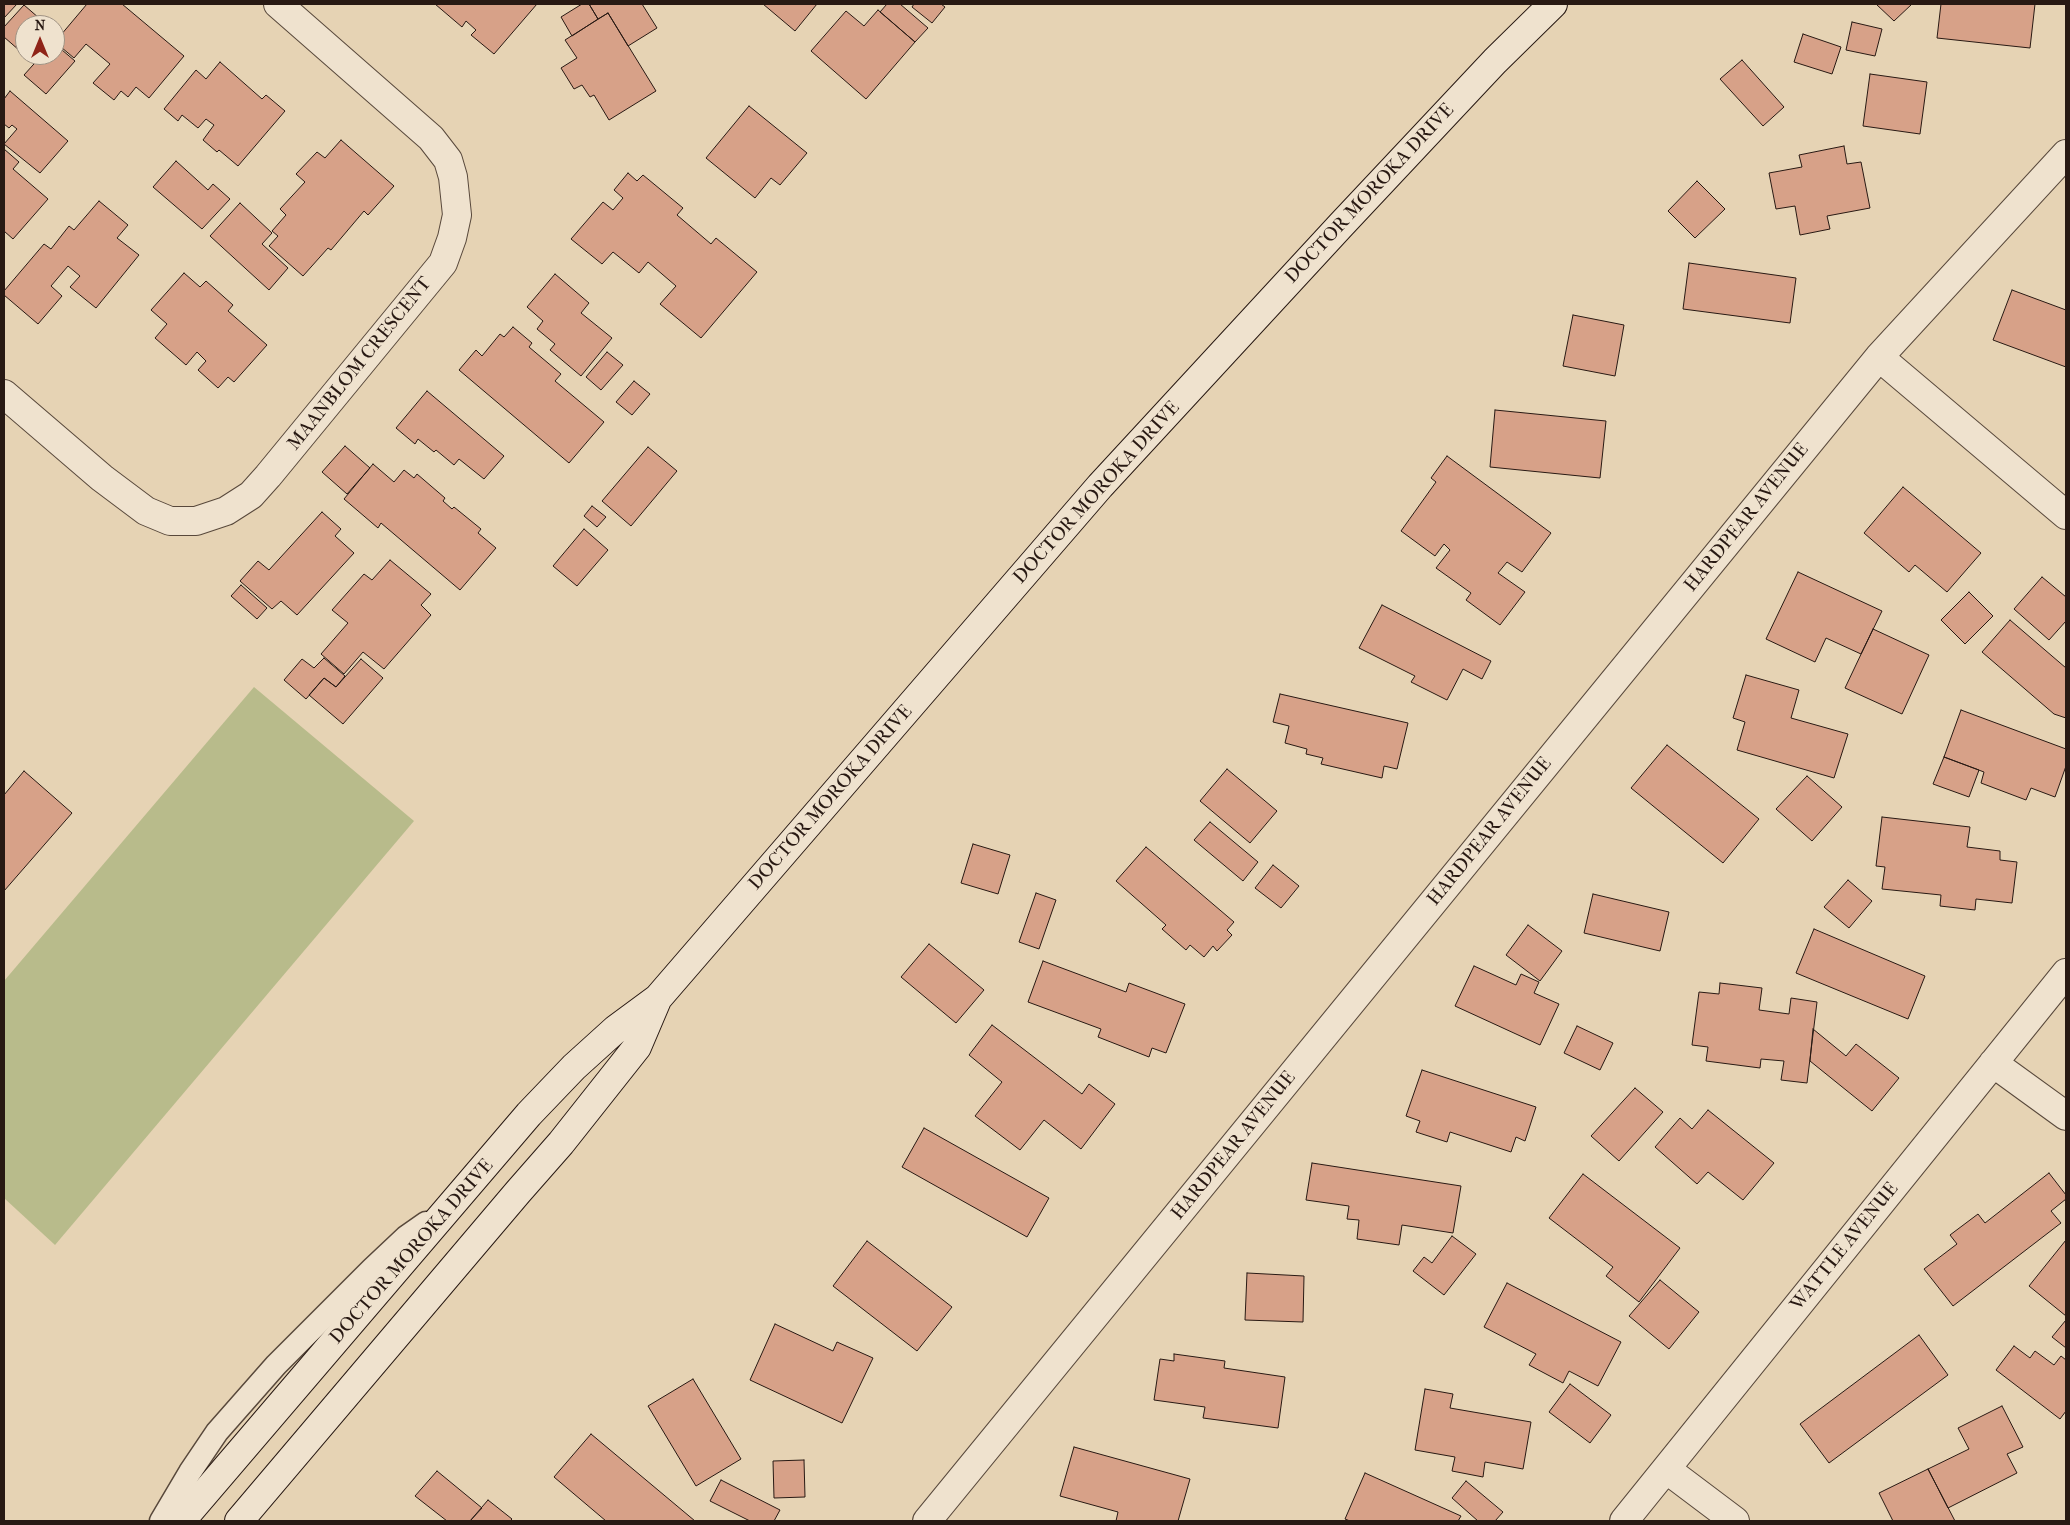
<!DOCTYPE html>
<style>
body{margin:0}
#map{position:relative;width:2070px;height:1525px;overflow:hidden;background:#e6d3b4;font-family:"IM FELL French Canon",serif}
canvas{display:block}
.frame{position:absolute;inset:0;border:5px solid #281913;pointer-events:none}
.north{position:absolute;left:15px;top:15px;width:50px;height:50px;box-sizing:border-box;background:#efe2ce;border:1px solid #9f9283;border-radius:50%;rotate:0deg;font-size:14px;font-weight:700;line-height:20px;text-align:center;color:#281913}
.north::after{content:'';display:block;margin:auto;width:18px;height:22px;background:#8f2418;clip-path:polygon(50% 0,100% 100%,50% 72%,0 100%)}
</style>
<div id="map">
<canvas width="2070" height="1525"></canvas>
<div class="frame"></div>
<div class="north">N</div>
</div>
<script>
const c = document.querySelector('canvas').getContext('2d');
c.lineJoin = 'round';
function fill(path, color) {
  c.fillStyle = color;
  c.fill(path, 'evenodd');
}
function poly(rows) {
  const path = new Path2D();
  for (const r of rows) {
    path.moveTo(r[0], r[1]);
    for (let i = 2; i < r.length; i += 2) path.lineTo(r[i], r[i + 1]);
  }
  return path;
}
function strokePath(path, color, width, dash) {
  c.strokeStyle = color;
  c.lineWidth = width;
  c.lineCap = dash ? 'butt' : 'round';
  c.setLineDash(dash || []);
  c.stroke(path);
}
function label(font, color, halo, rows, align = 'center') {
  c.font = font + ' "IM FELL French Canon",serif';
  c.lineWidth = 4.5;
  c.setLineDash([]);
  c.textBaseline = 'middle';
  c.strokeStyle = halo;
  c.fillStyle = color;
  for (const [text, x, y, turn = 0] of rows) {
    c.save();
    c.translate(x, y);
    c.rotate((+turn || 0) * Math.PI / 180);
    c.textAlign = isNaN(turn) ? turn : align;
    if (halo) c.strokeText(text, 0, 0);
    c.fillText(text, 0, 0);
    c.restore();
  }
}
const green = poly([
 [254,687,414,821,55,1245,4,1198,4,981]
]);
const building = poly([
 [4,4,17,4,4,18,4,4],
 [87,4,122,4,184,56,149,98,136,87,128,97,121,91,114,100,93,83,110,64,86,44,74,58,55,42,87,4],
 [435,4,537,4,494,54,471,35,476,30,466,21,462,27,435,4],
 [582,4,589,4,598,19,572,36,561,17,582,4],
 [589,4,642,4,657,28,628,46,608,13,598,19,589,4],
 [763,4,817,4,795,31,763,4],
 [887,4,900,4,928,28,915,42,880,12,887,4],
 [914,4,941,4,945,7,932,23,912,7,914,4],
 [1876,4,1912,4,1894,21,1876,4],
 [1941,4,2035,4,2030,48,1937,38,1941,4],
 [24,5,47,25,25,25,25,55,29,55,27,57,4,37,4,27,24,5],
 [878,10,915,42,866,99,811,51,846,11,864,26,878,10],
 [608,13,656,91,609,120,594,95,590,97,582,85,574,89,561,68,577,58,565,40,608,13],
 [1852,22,1882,29,1875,56,1846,50,1852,22],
 [1803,34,1841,47,1832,74,1794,62,1803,34],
 [55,44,75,61,46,94,24,75,42,55,55,55,55,44],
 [1742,60,1784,107,1763,126,1720,79,1742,60],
 [220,62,262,99,266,95,285,111,238,166,219,150,217,152,203,140,214,125,206,119,198,128,182,115,178,121,164,109,196,70,206,79,220,62],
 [1870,74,1927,82,1920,134,1863,126,1870,74],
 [10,91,68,141,40,173,4,144,17,129,12,125,9,128,4,124,4,99,10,91],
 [749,106,807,153,780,185,771,178,755,198,706,158,749,106],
 [341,140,394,186,368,215,364,211,331,250,328,248,303,276,269,246,278,236,272,231,286,215,280,209,305,182,296,174,317,152,325,158,341,140],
 [1844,146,1847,164,1861,162,1870,208,1827,216,1830,229,1800,235,1795,206,1776,209,1769,173,1802,167,1799,155,1844,146],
 [4,149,19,162,13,169,48,199,13,239,4,231,4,149],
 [176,161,208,190,213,184,230,199,202,229,153,187,176,161],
 [628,173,637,181,643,175,683,208,677,215,711,244,716,238,757,272,701,338,660,304,676,286,648,262,639,273,613,252,602,264,571,239,603,202,613,210,623,198,614,190,628,173],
 [1697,181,1725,209,1695,238,1668,211,1697,181],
 [99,201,128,225,117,238,139,255,96,308,70,287,80,276,68,266,51,286,62,296,38,324,4,295,4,291,44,244,51,249,69,226,74,230,99,201],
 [240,203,272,233,262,244,288,268,269,290,210,236,240,203],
 [1689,263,1796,278,1790,323,1683,309,1689,263],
 [184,273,200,287,206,281,233,305,228,311,267,345,234,382,228,377,218,388,198,370,206,361,197,352,186,365,155,338,167,324,151,310,184,273],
 [555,274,589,303,581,313,612,338,581,376,550,350,555,344,537,329,543,321,527,307,555,274],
 [2012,290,2066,310,2066,367,1993,340,2012,290],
 [1573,315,1624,325,1615,376,1563,366,1573,315],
 [513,327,532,343,529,347,561,374,555,381,604,422,569,463,459,370,476,350,482,356,500,334,504,337,513,327],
 [607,352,623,365,601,390,586,377,607,352],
 [634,381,650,394,632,415,616,402,634,381],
 [427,391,504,456,484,479,459,459,454,465,436,450,434,452,418,439,415,444,396,428,427,391],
 [1495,410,1606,421,1600,478,1490,467,1495,410],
 [345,446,370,468,347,494,322,472,345,446],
 [648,447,677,471,631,526,602,501,648,447],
 [1447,456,1551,533,1522,572,1507,562,1498,573,1525,592,1500,625,1466,600,1471,593,1436,568,1450,550,1444,544,1435,556,1401,531,1436,482,1431,478,1447,456],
 [373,464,394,482,404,470,414,478,417,474,445,498,443,501,452,509,454,507,481,529,478,533,496,548,460,590,381,523,378,528,344,499,373,464],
 [1903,487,1981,553,1947,592,1915,565,1909,572,1864,533,1903,487],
 [592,506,606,517,597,527,584,516,592,506],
 [322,512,341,529,335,536,354,553,297,615,281,601,272,609,240,581,258,561,269,570,322,512],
 [584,529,608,550,577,586,553,566,584,529],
 [390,560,431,594,421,605,431,615,384,669,363,652,344,674,321,654,348,623,332,610,364,574,372,580,390,560],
 [1798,572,1882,611,1861,654,1826,638,1815,662,1766,639,1798,572],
 [2042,577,2066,597,2066,621,2049,640,2014,609,2042,577],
 [241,585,267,608,257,619,231,596,241,585],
 [1969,592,1993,616,1965,644,1941,620,1969,592],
 [1382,605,1491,661,1482,679,1463,669,1447,700,1411,682,1415,676,1359,648,1382,605],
 [2010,620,2066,668,2066,718,2054,714,1982,652,2010,620],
 [1873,629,1929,655,1902,714,1845,688,1873,629],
 [324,658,345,676,336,687,324,678,306,699,284,680,302,659,314,668,324,658],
 [361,659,383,678,343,724,309,695,324,678,336,687,361,659],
 [1746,675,1799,690,1791,718,1848,734,1834,778,1737,750,1745,722,1733,718,1746,675],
 [1280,694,1408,723,1397,769,1384,766,1382,778,1321,764,1323,758,1306,754,1307,749,1285,743,1289,726,1273,722,1280,694],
 [1961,710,2066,749,2066,766,2055,797,2031,788,2026,800,1981,783,1984,772,1944,757,1961,710],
 [1667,745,1759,819,1723,863,1631,788,1667,745],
 [1944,757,1979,770,1969,797,1933,784,1944,757],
 [1227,769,1277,811,1250,843,1200,801,1227,769],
 [24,771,72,813,4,891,4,795,24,771],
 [1807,776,1842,807,1812,841,1776,809,1807,776],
 [1882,817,1970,827,1967,847,2000,851,2000,860,2017,862,2012,903,1976,899,1975,910,1940,906,1941,895,1882,889,1885,867,1876,866,1882,817],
 [1210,822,1258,862,1243,881,1194,840,1210,822],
 [973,844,1010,855,998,894,961,883,973,844],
 [1146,847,1234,922,1227,930,1232,935,1217,951,1213,946,1204,957,1190,945,1186,950,1162,929,1166,925,1116,881,1146,847],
 [1273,865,1299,886,1281,908,1255,888,1273,865],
 [1848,880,1872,901,1849,928,1824,907,1848,880],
 [1036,893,1056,900,1039,949,1019,942,1036,893],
 [1593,894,1669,912,1660,951,1584,933,1593,894],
 [1528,925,1562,951,1540,981,1506,955,1528,925],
 [1814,929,1925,976,1908,1019,1796,973,1814,929],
 [929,944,984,990,956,1023,901,977,929,944],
 [1043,961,1126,992,1129,983,1185,1004,1166,1053,1152,1048,1149,1057,1098,1037,1101,1029,1028,1002,1043,961],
 [1474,966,1516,985,1521,974,1539,982,1534,993,1559,1004,1540,1045,1455,1006,1474,966],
 [1720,983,1762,988,1759,1010,1789,1014,1791,998,1817,1002,1807,1083,1781,1080,1784,1061,1761,1059,1760,1068,1706,1061,1708,1047,1692,1045,1699,992,1719,994,1720,983],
 [992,1025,1082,1094,1089,1084,1115,1104,1081,1149,1044,1120,1020,1150,975,1116,1002,1082,969,1055,992,1025],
 [1577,1026,1613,1043,1600,1070,1564,1053,1577,1026],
 [1813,1029,1846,1056,1856,1044,1899,1078,1872,1111,1810,1061,1813,1029],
 [1422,1070,1536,1107,1525,1141,1516,1137,1511,1152,1450,1132,1447,1142,1416,1132,1420,1121,1406,1116,1422,1070],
 [1635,1088,1663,1112,1619,1161,1591,1136,1635,1088],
 [1708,1110,1774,1163,1743,1200,1708,1172,1697,1184,1655,1147,1680,1118,1692,1129,1708,1110],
 [924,1128,1049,1198,1027,1237,902,1167,924,1128],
 [1312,1163,1461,1186,1453,1233,1402,1225,1399,1245,1357,1239,1359,1220,1347,1219,1349,1206,1306,1200,1312,1163],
 [2049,1173,2066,1195,2066,1199,2051,1211,2061,1223,1953,1306,1924,1269,1957,1244,1950,1235,1978,1214,1985,1223,2049,1173],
 [1583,1174,1680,1248,1639,1302,1606,1276,1613,1267,1549,1218,1583,1174],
 [1452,1236,1476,1254,1444,1295,1413,1271,1424,1257,1432,1263,1452,1236],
 [2066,1240,2066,1316,2029,1286,2066,1240],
 [867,1241,952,1307,917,1351,833,1286,867,1241],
 [1247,1273,1304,1276,1303,1322,1245,1320,1247,1273],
 [1660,1280,1699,1312,1669,1349,1629,1316,1660,1280],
 [1507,1283,1621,1342,1598,1386,1569,1371,1563,1383,1529,1365,1536,1354,1484,1327,1507,1283],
 [2066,1320,2066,1348,2052,1337,2066,1320],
 [775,1324,833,1351,837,1342,873,1358,842,1423,750,1380,775,1324],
 [1919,1335,1948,1375,1829,1463,1800,1424,1919,1335],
 [2014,1346,2030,1358,2035,1351,2054,1365,2061,1356,2066,1360,2066,1411,2060,1419,1996,1370,2014,1346],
 [1174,1354,1225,1361,1224,1368,1285,1377,1278,1428,1203,1418,1205,1407,1154,1400,1160,1359,1174,1361,1174,1354],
 [693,1379,741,1459,696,1486,648,1406,693,1379],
 [1570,1384,1611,1415,1590,1443,1549,1412,1570,1384],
 [1425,1389,1453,1394,1450,1408,1531,1422,1523,1469,1485,1462,1483,1477,1452,1471,1455,1457,1415,1450,1425,1389],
 [2002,1406,2023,1447,2007,1454,2017,1473,1948,1508,1928,1469,1969,1449,1958,1428,2002,1406],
 [591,1434,695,1521,606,1521,554,1477,591,1434],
 [1074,1447,1190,1479,1178,1521,1116,1521,1118,1512,1060,1496,1074,1447],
 [804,1460,805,1497,774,1498,773,1461,804,1460],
 [1928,1469,1955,1521,1893,1521,1879,1493,1928,1469],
 [437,1471,482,1508,470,1521,447,1521,415,1496,437,1471],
 [1365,1473,1461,1516,1458,1521,1350,1521,1345,1519,1365,1473],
 [721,1480,780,1510,774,1521,750,1521,710,1501,721,1480],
 [1466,1481,1503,1512,1495,1521,1478,1521,1452,1498,1466,1481],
 [488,1500,512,1519,510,1521,470,1521,488,1500]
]);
const lane = poly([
 [161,1521,190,1472,217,1432,276,1365,372,1269,406,1237,426,1223]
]);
const street = poly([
 [1879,357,2066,515],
 [4,394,102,478,146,511,170,521,196,521,226,511,251,495,268,476,443,263,452,238,457,215,453,177,448,160,431,138,278,4],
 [1993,1063,2066,1116],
 [1666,1469,1735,1521],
 [927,1521,1879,357,2066,154],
 [1624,1521,2066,973]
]);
const secondary = poly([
 [181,1521,529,1114,574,1067,616,1029,658,998,1100,486,1341,225,1495,61,1553,4],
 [239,1521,518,1192,561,1143,637,1047,657,1000]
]);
const streetNames = [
 ["DOCTOR MOROKA DRIVE",1370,194,-47],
 ["MAANBLOM CRESCENT",360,364,-51],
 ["DOCTOR MOROKA DRIVE",1097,493,-48],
 ["HARDPEAR AVENUE",1747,518,-51],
 ["DOCTOR MOROKA DRIVE",831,798,-49],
 ["HARDPEAR AVENUE",1490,832,-51],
 ["HARDPEAR AVENUE",1234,1146,-51],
 ["WATTLE AVENUE",1845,1247,-51],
 ["DOCTOR MOROKA DRIVE",412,1252,-49]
];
fill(green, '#b8bb8b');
fill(building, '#d7a188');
strokePath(building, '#281913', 1);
strokePath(lane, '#58483b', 25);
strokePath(street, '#58483b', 30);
strokePath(secondary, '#281913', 30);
strokePath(lane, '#efe2ce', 22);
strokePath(street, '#efe2ce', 28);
strokePath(secondary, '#efe2ce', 28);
label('19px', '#281913', '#efe2ce', streetNames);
</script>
